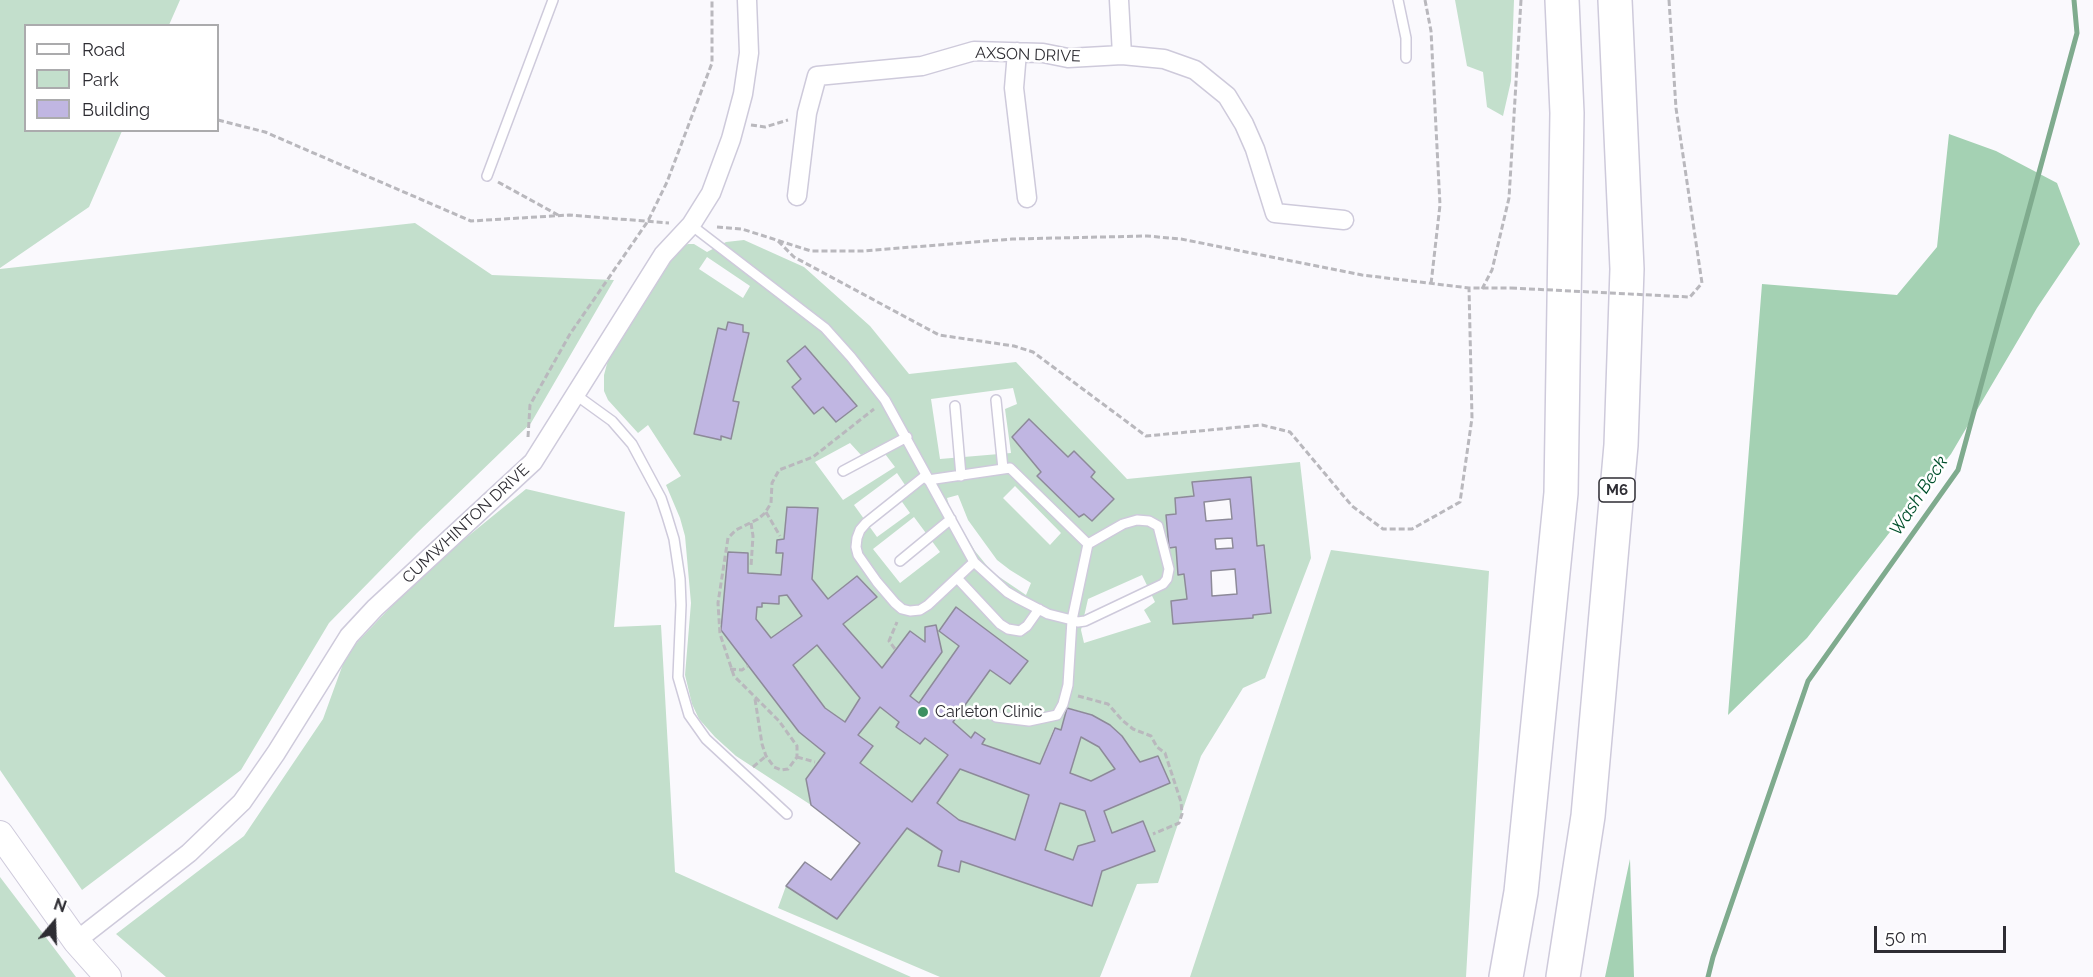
<!DOCTYPE html>
<style>
body{margin:0}
#map{position:relative;width:2093px;height:977px;overflow:hidden;background:#faf9fd;font-family:Raleway,sans-serif}
canvas{display:block}
.legend{position:absolute;left:24px;top:24px;width:195px;height:108px;box-sizing:border-box;background:#fff;border:2px solid #ababad;margin:0;padding:8px 10px;list-style:none;font-size:18px;color:#2e2d33}
.legend li{display:flex;align-items:center;gap:12px;height:30px}
.legend b{width:30px;border:2px solid #ababad}
.north{position:absolute;left:24px;top:893px;width:60px;height:60px;-webkit-text-stroke:4px #fff;paint-order:stroke;rotate:19deg;font-size:16px;font-weight:700;line-height:24px;text-align:center;color:#2e2d33}
.north::after{content:'';display:block;margin:auto;width:21px;height:27px;background:#2e2d33;clip-path:polygon(50% 0,100% 100%,50% 72%,0 100%)}
.scale{position:absolute;left:1874px;top:926px;width:132px;height:27px;box-sizing:border-box;border:3px solid #2e2d33;border-top:0;padding-left:8px;font-size:18px;line-height:21px;white-space:nowrap;color:#2e2d33;-webkit-text-stroke:4px #fff;paint-order:stroke}
</style>
<div id="map">
<canvas width="2093" height="977"></canvas>
<ul class="legend">
<li><b style="height:8px;background:#fff"></b>Road</li>
<li><b style="height:16px;background:#c3dfcc"></b>Park</li>
<li><b style="height:16px;background:#c0b6e2"></b>Building</li>
</ul>
<div class="north">N</div>
<div class="scale">50 m</div>
</div>
<script>
const c = document.querySelector('canvas').getContext('2d');
c.lineJoin = 'round';
function fill(path, color) {
  c.fillStyle = color;
  c.fill(path, 'evenodd');
}
function poly(rows) {
  const path = new Path2D();
  for (const r of rows) {
    path.moveTo(r[0], r[1]);
    for (let i = 2; i < r.length; i += 2) path.lineTo(r[i], r[i + 1]);
  }
  return path;
}
function strokePath(path, color, width, dash) {
  c.strokeStyle = color;
  c.lineWidth = width;
  c.lineCap = dash ? 'butt' : 'round';
  c.setLineDash(dash || []);
  c.stroke(path);
}
function label(font, color, halo, rows, align = 'center') {
  c.font = font + ' Raleway,sans-serif';
  c.lineWidth = 5;
  c.setLineDash([]);
  c.textBaseline = 'middle';
  c.strokeStyle = halo;
  c.fillStyle = color;
  for (const [text, x, y, turn = 0] of rows) {
    c.save();
    c.translate(x, y);
    c.rotate((+turn || 0) * Math.PI / 180);
    c.textAlign = isNaN(turn) ? turn : align;
    if (halo) c.strokeText(text, 0, 0);
    c.fillText(text, 0, 0);
    c.restore();
  }
}
const green = poly([
 [0,0,180,0,169,25,26,26,26,130,122,131,89,207,0,268],
 [1455,0,1514,0,1511,81,1503,116,1487,107,1483,72,1467,66],
 [415,223,492,275,614,280,531,423,417,533,329,623,241,770,82,890,0,770,0,269],
 [744,240,804,267,870,326,909,374,1016,362,1127,479,1300,462,1311,558,1265,678,1243,688,1201,756,1158,883,1137,884,1100,977,940,977,778,908,786,886,837,919,907,828,942,851,939,866,958,872,961,861,1102,871,1155,850,1143,821,1112,833,1104,811,1170,783,1158,757,1140,762,1122,736,1110,725,1092,715,1076,710,1067,708,1061,730,1054,728,1040,764,982,744,985,739,975,733,971,738,953,722,990,670,1010,684,1027,661,956,607,939,631,959,646,919,703,910,696,942,652,936,625,925,627,925,642,910,631,882,668,843,624,877,597,857,576,828,599,812,579,817,509,787,507,784,539,777,540,776,553,783,553,781,575,748,573,748,553,728,552,721,630,799,732,825,753,806,779,811,805,736,756,715,737,699,719,692,704,685,675,691,603,685,536,680,518,666,485,681,476,648,425,638,433,608,400,604,391,604,375,608,360,678,249,688,244,694,244,707,252,726,242],
 [707,257,750,286,743,298,699,269],
 [729,322,743,325,733,401,739,402,731,438,721,436,721,439,694,433,718,329,726,330],
 [805,346,857,407,836,421,823,407,814,414,792,387,801,379,787,361],
 [1013,388,1017,404,1005,409,1011,453,940,459,931,399],
 [1029,419,1068,457,1074,451,1095,472,1091,477,1113,500,1092,521,1084,514,1078,517,1037,476,1041,472,1012,437],
 [850,443,861,455,879,446,895,467,843,500,815,462],
 [897,473,905,485,895,492,910,513,877,537,854,505],
 [1250,477,1257,546,1264,545,1271,613,1253,615,1253,618,1173,624,1171,602,1187,599,1184,574,1178,574,1176,547,1169,548,1166,515,1176,514,1175,498,1194,496,1192,483],
 [1015,486,1061,533,1050,545,1003,498],
 [958,495,968,520,997,560,1010,570,1031,583,1026,595,992,572,975,551,950,509,947,498],
 [914,517,940,552,900,583,873,549],
 [1142,575,1155,602,1144,610,1151,622,1084,643,1081,630,1088,599],
 [526,489,625,512,614,627,661,625,675,872,911,977,166,977,116,934,244,836,323,719,347,653,424,572],
 [1331,550,1489,571,1466,977,1190,977],
 [787,595,802,616,771,638,756,619,757,607,762,607,762,603,779,604,779,596],
 [817,645,860,698,845,722,825,708,793,665],
 [880,707,899,722,896,727,919,744,925,738,948,755,912,802,860,763,873,747,858,735],
 [1081,737,1099,747,1115,769,1091,781,1070,773],
 [960,769,1029,795,1015,840,959,820,937,803],
 [1060,803,1085,811,1095,841,1078,846,1073,860,1045,850],
 [0,877,76,977,0,977]
]);
const forest = poly([
 [1949,134,1996,151,2057,183,2080,244,2037,308,1951,454,1807,638,1728,715,1762,284,1897,295,1937,247],
 [1630,859,1634,977,1605,977]
]);
const stream = poly([
 [1708,977,1713,957,1808,681,1958,470,2077,33,2074,0]
]);
const building = poly([
 [728,322,743,325,743,332,749,333,733,401,739,402,731,439,721,436,721,440,694,434,718,328,726,330,728,322],
 [805,346,857,406,836,422,823,407,814,414,792,387,801,379,787,361,805,346],
 [1029,419,1068,457,1074,451,1095,472,1091,477,1114,499,1092,521,1084,514,1079,517,1037,476,1041,472,1012,437,1029,419],
 [1251,477,1257,546,1264,545,1271,613,1253,615,1253,618,1173,624,1171,601,1187,599,1184,574,1178,575,1176,547,1169,548,1166,515,1176,514,1175,498,1194,496,1192,482,1251,477],
 [1230,499,1232,519,1206,521,1204,502,1230,499],
 [1232,538,1233,548,1216,549,1215,539,1232,538],
 [1235,569,1237,594,1212,596,1211,571,1235,569],
 [787,507,818,508,812,579,828,599,857,576,877,597,843,624,882,668,910,631,925,642,925,627,936,625,942,652,910,696,919,703,959,646,939,631,956,607,1028,661,1010,684,990,670,953,722,971,738,975,732,985,739,982,744,1040,764,1055,728,1061,730,1067,708,1092,715,1110,725,1122,736,1140,762,1158,756,1170,783,1104,811,1112,833,1143,821,1155,851,1102,871,1092,906,961,861,959,872,938,866,942,851,907,828,837,919,786,886,805,862,831,880,860,843,811,805,806,779,825,753,799,732,721,630,728,552,748,553,748,573,781,575,783,553,776,553,777,540,784,539,787,507],
 [787,595,802,616,771,638,756,619,757,607,762,607,762,603,779,604,779,596,787,595],
 [817,645,860,698,845,722,825,708,793,665,817,645],
 [880,707,899,722,896,727,920,744,925,738,948,755,912,802,860,763,873,746,858,735,880,707],
 [1081,737,1099,747,1115,769,1091,781,1070,773,1081,737],
 [960,769,1029,795,1015,840,959,820,937,803,960,769],
 [1060,803,1085,811,1095,841,1078,846,1073,860,1045,850,1060,803]
]);
const path = poly([
 [1425,0,1431,31,1440,205,1431,284],
 [1669,0,1676,108,1702,283,1690,297],
 [218,120,265,132,471,221,569,215,669,223],
 [751,125,765,127,788,120],
 [498,182,558,215],
 [717,227,742,229,811,251,863,251,1012,239,1147,236,1181,239,1362,275,1469,288,1511,288],
 [778,241,794,257,939,335,1014,346,1033,352,1146,436,1262,425,1290,432,1352,506,1383,529,1412,529,1460,502,1472,418,1469,288],
 [1482,289,1492,270,1509,198,1521,0],
 [528,437,530,405,570,334,648,221,667,182,712,63,712,0],
 [766,512,780,536],
 [751,523,753,536,751,566],
 [895,649,889,641,897,622],
 [730,669,742,670,748,666],
 [1078,696,1108,704,1122,720,1133,729,1151,736,1157,747,1165,753,1181,802,1182,814,1179,823,1153,834],
 [755,699,762,744,766,756,774,767,781,770,788,769,797,757,797,746,779,721,734,676,720,634,718,603,728,538,736,530,758,519,765,513,771,503,772,483,779,470,813,457,874,409],
 [797,757,815,762],
 [753,767,766,756]
]);
const lane = poly([
 [1398,0,1406,38,1406,58],
 [487,176,553,0],
 [691,225,825,328,851,357,885,400,974,562,1007,592,1019,599,1048,614,1072,620,1078,622,1085,621,1163,584,1167,579,1169,569,1158,526,1149,521,1137,520,1123,524,1088,544,1072,620,1068,685,1063,704,1057,715,1029,721,996,717],
 [576,395,612,421,632,444,661,498,667,516,674,539,680,579,681,605,678,677,689,715,706,739,787,814],
 [996,400,1003,469],
 [955,406,961,476],
 [843,471,907,437],
 [925,476,866,523,860,530,857,538,856,547,858,555,877,582,895,603,902,609,910,611,920,610,928,605,974,562],
 [928,480,1010,468,1088,544],
 [900,561,951,519],
 [958,579,1000,624,1008,629,1020,631,1027,626,1039,609]
]);
const street = poly([
 [1119,0,1122,55],
 [1017,52,1014,88,1027,198],
 [797,196,807,113,817,76,922,66,974,51,1043,53,1068,58,1122,55,1164,59,1195,70,1227,96,1244,124,1255,149,1275,213,1344,220],
 [76,941,189,853,242,802,276,753,349,636,375,608,533,462,663,255,691,225,711,193,731,139,743,94,749,53,747,0]
]);
const secondary = poly([
 [0,834,76,941,108,977]
]);
const highway = poly([
 [1506,977,1521,892,1561,493,1567,113,1562,0],
 [1563,977,1588,816,1621,445,1627,269,1615,0]
]);
const pathBridge = poly([
 [1511,288,1690,297]
]);
const markers = [
 [923,712,6,"#3e9062"]
];
const shields = [
 [1617,490,36]
];
const shieldNames = [
 ["M6",1617,490]
];
const streetNames = [
 ["AXSON DRIVE",1028,55,2],
 ["CUMWHINTON DRIVE",466,524,-43]
];
const poiNames = [
 ["Carleton Clinic",935,712]
];
const waterNames = [
 ["Wash Beck",1919,496,-57]
];
fill(green, '#c3dfcc');
fill(forest, '#a4d1b3');
strokePath(stream, '#7fab8e', 5);
fill(building, '#c0b6e2');
strokePath(building, '#8d8a99', 1.5);
strokePath(lane, '#cecadb', 12);
strokePath(street, '#cecadb', 21);
strokePath(secondary, '#cecadb', 28);
strokePath(highway, '#cecadb', 36);
strokePath(path, '#b9b8bd', 3, [6, 3]);
strokePath(lane, '#fff', 9);
strokePath(street, '#fff', 18);
strokePath(secondary, '#fff', 26);
strokePath(highway, '#fff', 33);
strokePath(pathBridge, '#b9b8bd', 3, [6, 3]);
for (const [x, y, r, color] of markers) {
  const dot = new Path2D();
  dot.arc(x, y, r, 0, 2 * Math.PI);
  c.fillStyle = color;
  c.fill(dot);
  strokePath(dot, '#fff', 2);
}
for (const [x, y, w] of shields) {
  const box = new Path2D();
  box.roundRect(x - w / 2, y - 12, w, 24, 4.5);
  c.fillStyle = '#fff';
  c.fill(box);
  strokePath(box, '#2e2d33', 1.5);
}
label('bold 15px', '#2e2d33', null, shieldNames);
label('16px', '#2e2d33', '#fff', streetNames);
label('16px', '#2e2d33', '#fff', poiNames, 'left');
label('italic 18px', '#00502c', '#fff', waterNames);
</script>
